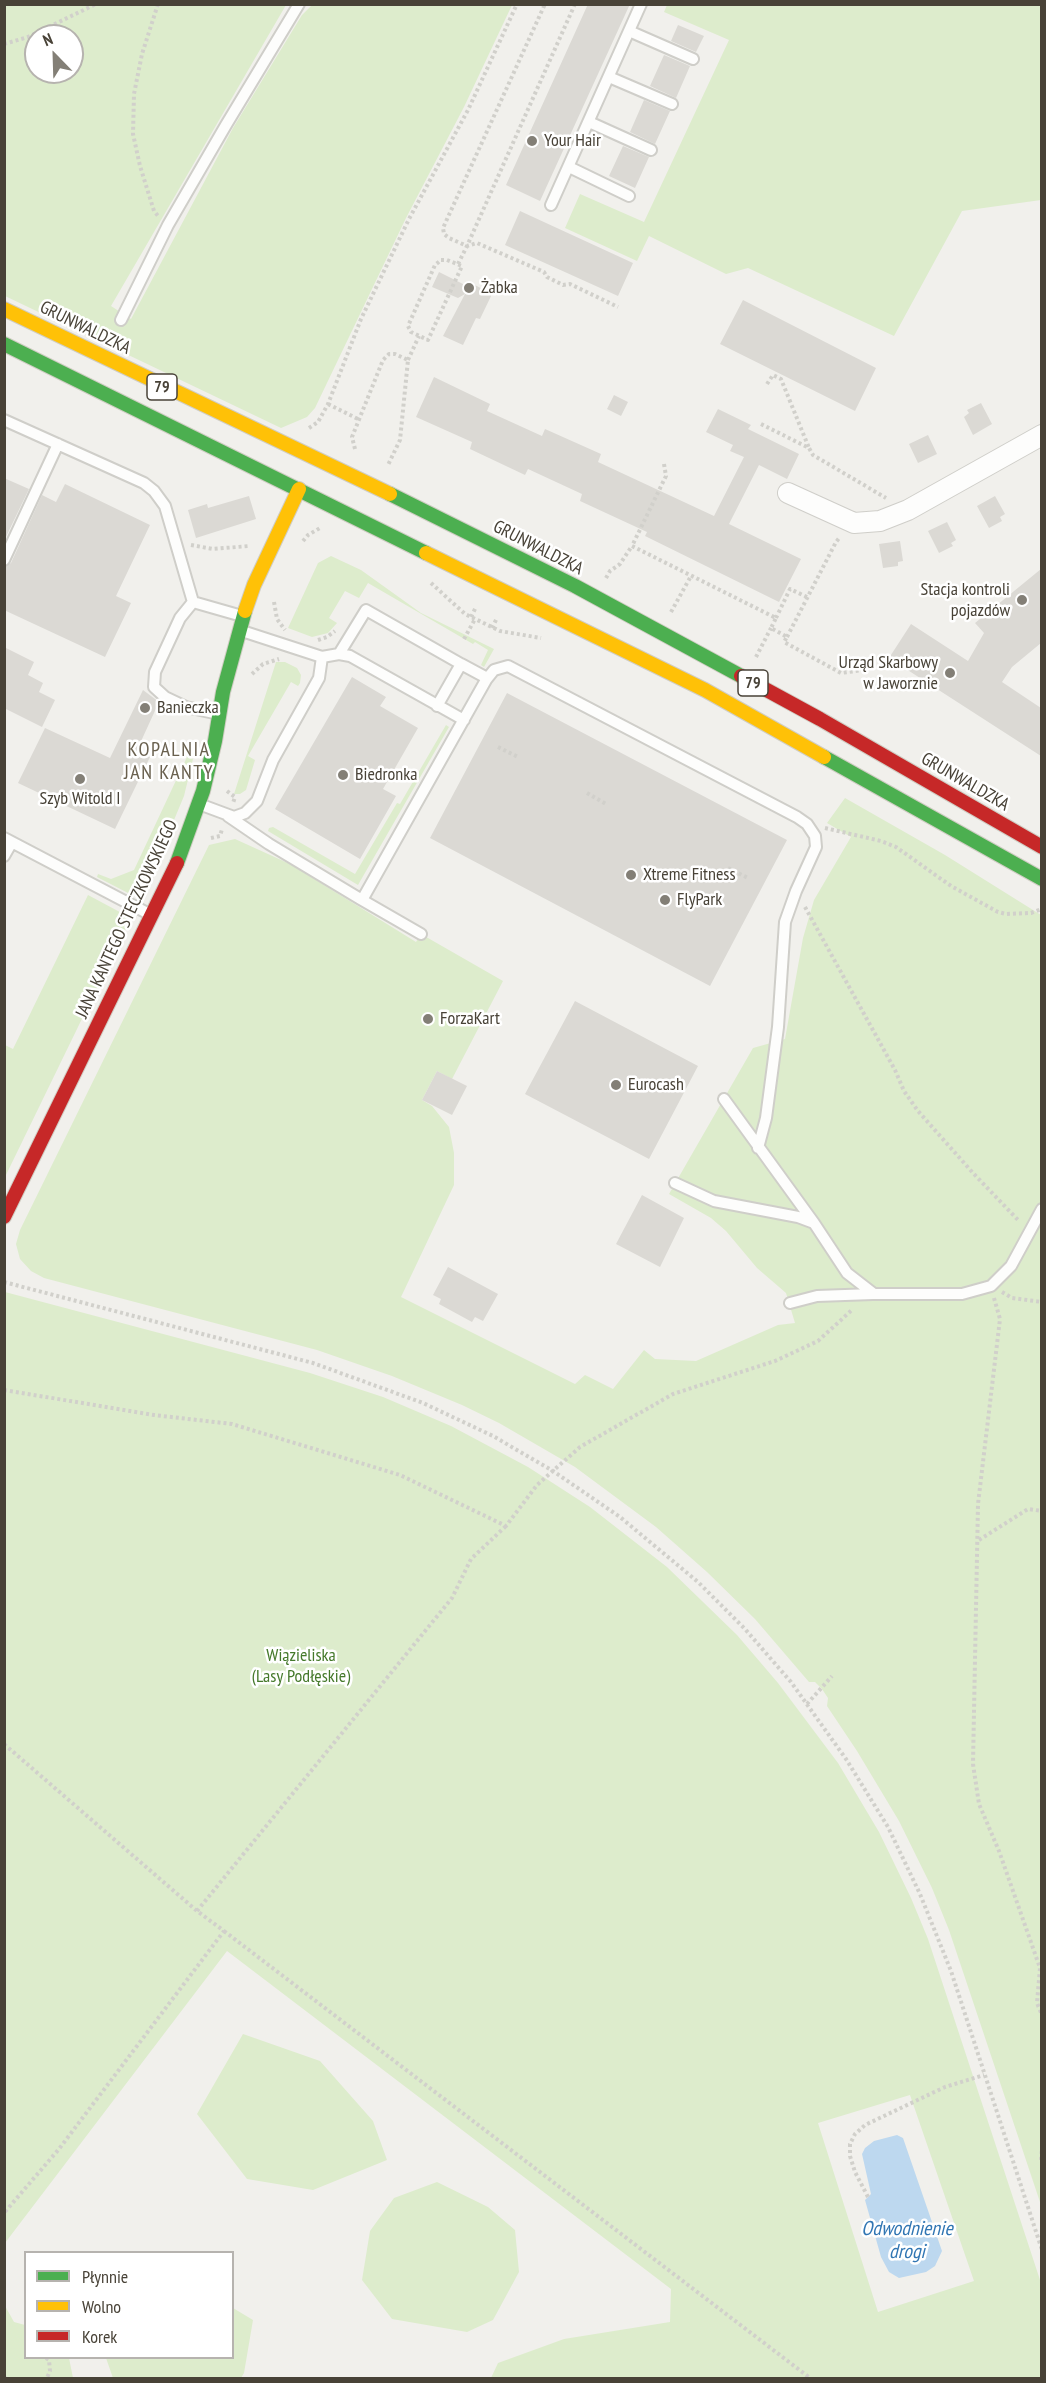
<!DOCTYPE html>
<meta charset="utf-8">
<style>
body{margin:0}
#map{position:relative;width:1046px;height:2383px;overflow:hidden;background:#f1f0ec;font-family:"PT Sans Narrow",sans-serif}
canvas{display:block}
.frame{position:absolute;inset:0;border:6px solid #484237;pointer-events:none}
.legend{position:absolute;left:24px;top:2251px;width:210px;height:108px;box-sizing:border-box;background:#fff;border:2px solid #b6b3af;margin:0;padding:8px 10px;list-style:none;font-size:18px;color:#484237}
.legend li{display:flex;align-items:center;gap:12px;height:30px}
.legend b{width:30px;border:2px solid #b6b3af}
.north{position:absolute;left:24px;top:24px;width:60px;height:60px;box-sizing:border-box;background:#fff;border:2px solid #b6b3af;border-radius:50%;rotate:337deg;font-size:16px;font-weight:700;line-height:24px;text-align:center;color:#484237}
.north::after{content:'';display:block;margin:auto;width:21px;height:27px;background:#837f76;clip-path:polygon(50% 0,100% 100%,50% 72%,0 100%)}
</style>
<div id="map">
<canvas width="1046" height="2383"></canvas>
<div class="frame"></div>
<ul class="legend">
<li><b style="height:8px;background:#4caf50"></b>Płynnie</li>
<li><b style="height:8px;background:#ffc107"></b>Wolno</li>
<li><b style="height:8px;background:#c62828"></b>Korek</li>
</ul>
<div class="north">N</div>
</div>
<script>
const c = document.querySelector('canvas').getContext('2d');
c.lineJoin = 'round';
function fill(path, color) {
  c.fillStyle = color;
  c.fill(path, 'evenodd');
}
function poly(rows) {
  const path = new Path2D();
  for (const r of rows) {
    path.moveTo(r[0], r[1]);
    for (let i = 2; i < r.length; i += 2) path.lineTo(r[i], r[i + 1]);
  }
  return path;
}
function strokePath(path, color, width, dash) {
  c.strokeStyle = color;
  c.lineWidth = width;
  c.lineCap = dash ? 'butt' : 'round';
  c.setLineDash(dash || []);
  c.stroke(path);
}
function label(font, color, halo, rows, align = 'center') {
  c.font = font + ' "PT Sans Narrow",sans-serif';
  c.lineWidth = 5;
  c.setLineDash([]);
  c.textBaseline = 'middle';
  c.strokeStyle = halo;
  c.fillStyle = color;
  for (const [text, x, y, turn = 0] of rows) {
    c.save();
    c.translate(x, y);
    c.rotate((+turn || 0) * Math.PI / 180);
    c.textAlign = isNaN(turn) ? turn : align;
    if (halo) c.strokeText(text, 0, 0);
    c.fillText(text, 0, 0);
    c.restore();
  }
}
const green = poly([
 [4,5,286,5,111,306,131,319,233,128,302,15,312,5,512,5,464,107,406,218,315,408,307,417,281,428,5,296],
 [36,36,72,36,72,72,36,72],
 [667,5,1041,5,1041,200,962,211,894,336,748,268,726,274,649,236,637,261,565,228,580,194,644,222,729,40,664,12],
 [331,556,361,570,421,613,494,649,484,667,481,665,488,650,475,642,473,644,368,583,359,598,345,591,329,618,337,623,328,633,312,637,288,628,318,563],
 [276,662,285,662,297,668,301,675,300,683,298,686,291,682,248,756,255,760,246,790,240,794,234,794],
 [446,725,449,727,358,885,268,831,269,828,273,827,355,874,397,803,400,804],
 [187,757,193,759,184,796,144,892,130,894,97,877,98,874,111,879,134,870],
 [845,798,945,855,1041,915,1041,2205,949,1930,932,1888,899,1821,857,1751,827,1706,828,1698,822,1689,815,1682,809,1682,755,1619,707,1572,656,1527,575,1467,499,1423,462,1405,392,1376,317,1350,44,1278,31,1271,20,1259,16,1244,20,1230,209,845,235,839,290,864,416,942,421,934,503,981,452,1079,437,1071,422,1100,432,1106,449,1127,454,1153,454,1185,401,1297,575,1384,585,1375,613,1389,644,1350,655,1359,696,1361,778,1325,795,1323,786,1293,757,1268,726,1231,711,1218,669,1194,753,1048,785,1039,803,938,814,900,851,837,827,823],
 [88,895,131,918,5,1177,5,1045,13,1049],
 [5,1292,310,1373,383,1397,451,1426,528,1467,590,1507,667,1567,737,1635,778,1683,838,1763,879,1832,911,1898,928,1939,1041,2283,1041,2378,491,2378,498,2363,564,2339,670,2322,671,2289,227,1951,5,2243],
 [910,2095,974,2281,878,2312,818,2123],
 [243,2034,320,2061,373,2121,387,2160,313,2190,247,2179,197,2114],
 [437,2182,488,2207,515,2230,519,2272,493,2320,467,2332,392,2319,362,2280,370,2231,394,2198],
 [4,2304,14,2322,25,2325,26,2358,69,2358,73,2378,5,2378],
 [233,2308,253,2320,244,2373,241,2378,113,2378,106,2358,232,2358]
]);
const water = poly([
 [897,2135,903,2138,942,2251,935,2266,926,2272,899,2278,889,2272,881,2257,865,2200,871,2194,862,2154,865,2148,874,2141]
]);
const building = poly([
 [588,4,630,4,540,201,506,185],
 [678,25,704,36,696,52,671,41],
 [664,55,690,66,676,98,650,86],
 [644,100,670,111,655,144,630,132],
 [623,146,649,157,635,188,609,176],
 [520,211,633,263,618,296,505,245],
 [439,272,469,287,471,283,492,294,480,319,476,318,463,345,443,336,465,294,458,298,432,287],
 [743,300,876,368,855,411,720,344],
 [434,377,490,404,487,411,542,436,545,429,601,454,598,462,714,516,744,457,730,451,733,445,706,432,718,409,751,425,748,429,799,454,787,479,759,465,729,524,801,559,779,602,645,536,647,532,580,501,582,494,528,469,525,475,470,449,472,442,416,417],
 [614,395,628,402,621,416,607,409],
 [981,403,992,424,973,435,964,417,969,413,967,410],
 [928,435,937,454,918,463,909,444],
 [4,478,29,489,4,541],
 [65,484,150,525,116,596,131,603,105,657,4,610,4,567,11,563,42,495,56,502],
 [249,496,256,519,196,538,188,510,207,504,208,508],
 [995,496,1005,514,1000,517,1002,521,989,528,977,506],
 [947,522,956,540,951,543,953,546,939,553,928,531],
 [900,541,903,561,898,562,898,566,883,568,879,544],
 [1041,569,1041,643,1012,667,1002,682,1041,708,1041,756,889,658,911,624,968,661,984,633,975,623],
 [4,647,34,662,28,675,43,683,39,692,55,700,42,727,4,708],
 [352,677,386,697,380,706,418,728,383,789,396,796,360,859,275,809],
 [143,690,159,702,137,750,150,757,115,829,18,783,45,728,110,758],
 [507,693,787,840,710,986,430,838],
 [575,1001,698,1066,649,1159,525,1094],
 [437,1071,467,1086,452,1115,422,1100],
 [642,1195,684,1218,660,1267,616,1244],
 [448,1267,498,1294,483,1321,475,1317,472,1322,439,1304,441,1299,433,1295]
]);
const path = poly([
 [158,4,142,54,134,94,133,134,140,166,154,211,159,217],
 [575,4,467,246,477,243,544,272,547,277,563,285,570,284,618,307],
 [4,44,28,37,96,4],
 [441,260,447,260,462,266,428,340,411,332,408,326,435,265,441,260],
 [458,264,467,246,449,238,444,234,443,228,545,4],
 [408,360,419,336],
 [767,384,773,375,781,379,809,448],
 [328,404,358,419],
 [761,424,809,448,813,455,886,498],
 [309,428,318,422,328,404,361,319,409,219,468,110,517,4],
 [355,449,352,437,383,360,389,354,395,354,408,360,400,440,388,465],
 [664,464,666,476,632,546,776,618,771,628,787,637,784,642,841,673,863,670],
 [303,541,308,535,320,528],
 [191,545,213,549,249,546],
 [606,578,610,571,620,564,632,546],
 [431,583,465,614,500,631,541,638],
 [274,602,277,619,285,630],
 [671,612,691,576],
 [471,617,476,607],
 [776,618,790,589,807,597],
 [492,628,497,618],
 [787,637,836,542,840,537],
 [464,639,475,619],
 [318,640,327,637,335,631],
 [756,657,771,628],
 [252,674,263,664,279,659],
 [498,747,518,757],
 [227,791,235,797,233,803],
 [587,793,606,804],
 [825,828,881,841,896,847,951,886,998,912,1006,914,1031,913,1042,909],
 [211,838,220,836,222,829],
 [728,868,748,878],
 [805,907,895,1070,904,1091,918,1111,973,1173,1019,1221],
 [4,1282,313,1363,423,1403,493,1436,553,1471,620,1517,698,1582,745,1629,791,1682,846,1759,888,1827,920,1894,951,1971,1042,2250],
 [1002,1292,1012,1298,1042,1302],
 [994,1298,1000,1319,978,1504,973,1764,979,1804,999,1851,1040,1968,1037,2003,1042,2015],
 [4,1390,154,1415,232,1424,400,1475,506,1526,537,1485,580,1447,673,1394,775,1361,818,1341,853,1309],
 [979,1540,1028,1509,1042,1511],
 [807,1704,832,1676],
 [4,1744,197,1911,224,1931,59,2149,4,2213],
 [197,1911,452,1598,471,1559,506,1526],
 [224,1931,810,2378],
 [1041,2160,1042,2148],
 [868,2197,855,2172,850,2156,850,2144,855,2134,865,2125,945,2087,984,2075],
 [46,2358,49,2360,50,2371,47,2378],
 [4,2377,6,2378]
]);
const lane = poly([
 [629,31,693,59],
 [609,77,672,104],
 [589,122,651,150],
 [569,167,629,196],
 [551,205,641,4],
 [121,320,168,225,226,125,299,4],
 [4,420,144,483,154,491,165,506,193,602],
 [4,560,58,444],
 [193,602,180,618,155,672,154,687,165,697,186,707,219,714],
 [193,602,242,616],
 [242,631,322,657,339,654,350,656,464,720],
 [339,654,366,610,461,664,437,706],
 [461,664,487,678],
 [199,804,234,817,245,813,257,801,273,760,319,678,322,657],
 [228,816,269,844,362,900,486,680,494,670,508,666,797,817,807,824,815,836,816,847,796,891,785,922,778,1027,766,1118,758,1148],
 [4,838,151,915],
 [4,856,12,842],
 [362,900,421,934],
 [724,1099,814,1223,847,1273,874,1294,962,1294,991,1286,1011,1266,1042,1209],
 [675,1183,714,1201,798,1217,814,1223],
 [790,1303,817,1296,873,1294]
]);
const street = poly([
 [788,493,854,523,880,521,908,510,1042,435]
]);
const fast = poly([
 [4,344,426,553],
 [390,494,575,586,741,676],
 [824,757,1042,879],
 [177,863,203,791,215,741,223,692,245,611]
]);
const slow = poly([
 [4,309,390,494],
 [426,553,705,690,824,757],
 [245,611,254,585,299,489]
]);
const jam = poly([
 [741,676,820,719,1042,847],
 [4,1217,177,863]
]);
const markers = [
 [532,141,6,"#837f76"],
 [469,288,6,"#837f76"],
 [1022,600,6,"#837f76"],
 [950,673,6,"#837f76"],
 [145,708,6,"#837f76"],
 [343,775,6,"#837f76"],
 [80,779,6,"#837f76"],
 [631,875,6,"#837f76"],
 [665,900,6,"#837f76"],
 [428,1019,6,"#837f76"],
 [616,1085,6,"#837f76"]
];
const shields = [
 [162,387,30],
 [753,683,30]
];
const shieldNames = [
 ["79",162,387],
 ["79",753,683]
];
const poiNames = [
 ["Your Hair",544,141],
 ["Żabka",481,288],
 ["Stacja kontroli",1010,590,"right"],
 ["pojazdów",1010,611,"right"],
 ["Urząd Skarbowy",938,663,"right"],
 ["w Jaworznie",938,684,"right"],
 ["Banieczka",157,708],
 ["Biedronka",355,775],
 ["Szyb Witold I",80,799,"center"],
 ["Xtreme Fitness",643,875],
 ["FlyPark",677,900],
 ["ForzaKart",440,1019],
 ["Eurocash",628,1085]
];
const streetNames = [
 ["GRUNWALDZKA",85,328,26],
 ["GRUNWALDZKA",538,548,27],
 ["GRUNWALDZKA",965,782,30],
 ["JANA KANTEGO STECZKOWSKIEGO",127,919,-65]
];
const parkNames = [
 ["Wiązieliska",301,1656],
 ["(Lasy Podłęskie)",301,1677]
];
const neighbourhoodNames = [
 ["KOPALNIA",169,750],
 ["JAN KANTY",169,773]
];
const waterNames = [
 ["Odwodnienie",907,2229],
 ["drogi",907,2252]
];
fill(green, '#ddeccc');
fill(water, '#bdd8ef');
fill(building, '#dbd9d4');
strokePath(lane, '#cfcec9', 14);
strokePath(street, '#cfcec9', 22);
strokePath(fast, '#d0cdc3', 16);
strokePath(slow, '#d0cdc3', 16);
strokePath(jam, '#d0cdc3', 16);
strokePath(path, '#d1d0cb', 4, [3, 3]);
strokePath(lane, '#fdfdfc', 10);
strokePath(street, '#fdfdfc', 20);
strokePath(fast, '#4caf50', 14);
strokePath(slow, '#ffc107', 14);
strokePath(jam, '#c62828', 14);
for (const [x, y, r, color] of markers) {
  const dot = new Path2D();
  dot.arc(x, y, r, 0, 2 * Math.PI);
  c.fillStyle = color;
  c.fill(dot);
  strokePath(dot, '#fff', 2);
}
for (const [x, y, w] of shields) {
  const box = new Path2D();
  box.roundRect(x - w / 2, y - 13, w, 26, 4.5);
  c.fillStyle = '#fff';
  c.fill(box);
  strokePath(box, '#484237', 1.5);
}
label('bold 16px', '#484237', null, shieldNames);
label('18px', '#484237', '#fff', poiNames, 'left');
label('18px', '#484237', '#fff', streetNames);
label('18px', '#45792b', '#fff', parkNames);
c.letterSpacing = '1.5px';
label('20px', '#6a614f', '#fff', neighbourhoodNames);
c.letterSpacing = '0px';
label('italic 20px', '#3176b3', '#fff', waterNames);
</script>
